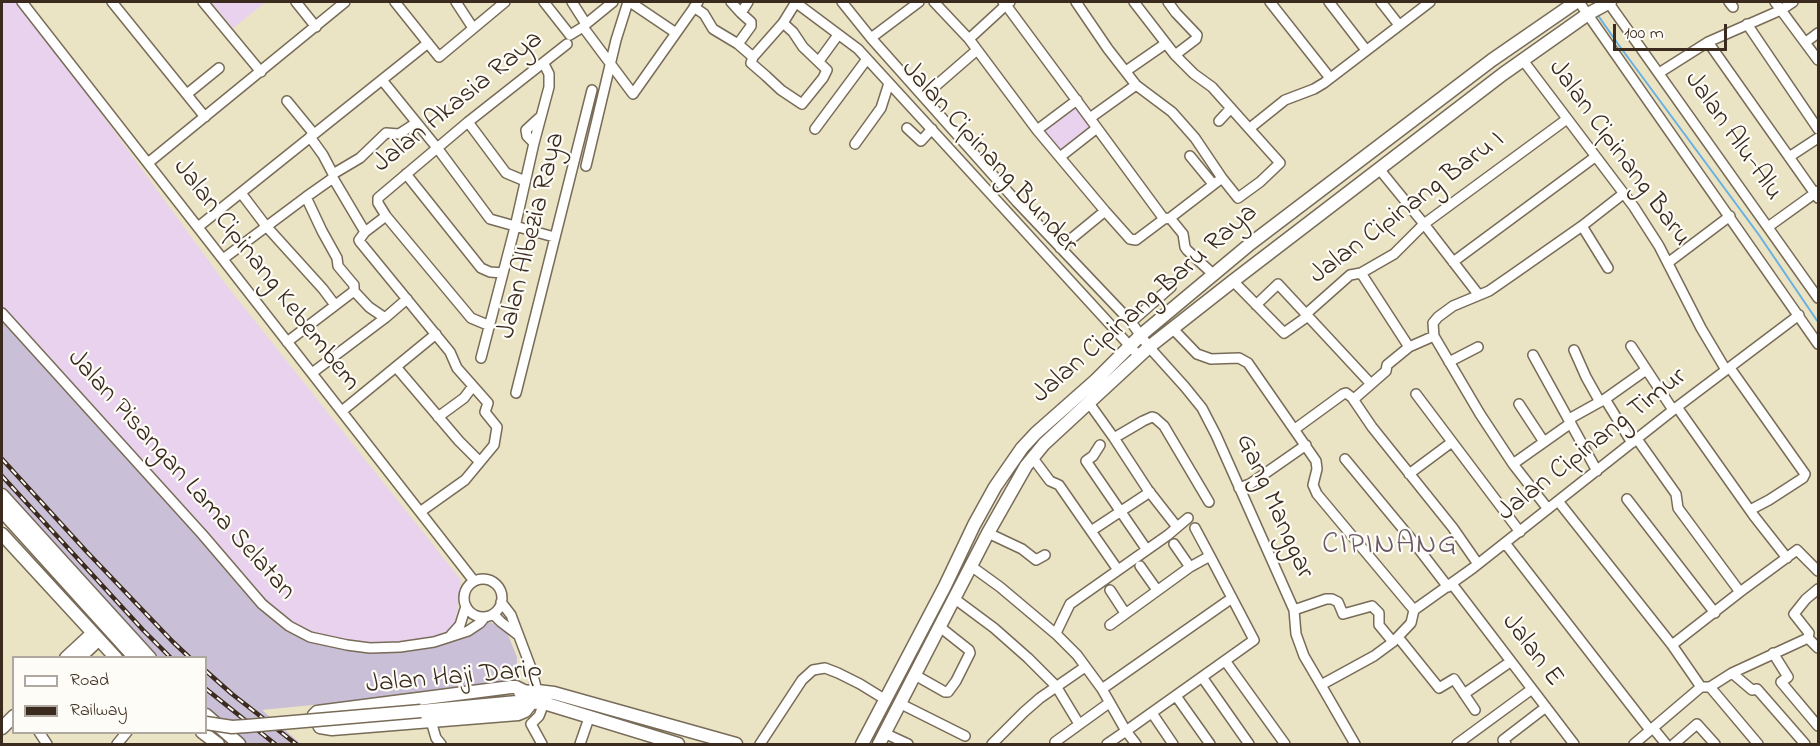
<!DOCTYPE html>
<style>
body{margin:0}
#map{position:relative;width:1820px;height:746px;overflow:hidden;background:#eae4c4;font-family:"Indie Flower",sans-serif}
canvas{display:block}
.frame{position:absolute;inset:0;border:3px solid #3b2a1e;pointer-events:none}
.legend{position:absolute;left:12px;top:656px;width:195px;height:78px;box-sizing:border-box;background:#fdfcf7;border:2px solid #afa8a0;margin:0;padding:8px 10px;list-style:none;font-size:18px;color:#3b2a1e}
.legend li{display:flex;align-items:center;gap:12px;height:30px}
.legend b{width:30px;border:2px solid #afa8a0}
.scale{position:absolute;left:1613px;top:24px;width:114px;height:27px;box-sizing:border-box;border:3px solid #3b2a1e;border-top:0;padding-left:8px;font-size:18px;line-height:21px;white-space:nowrap;color:#3b2a1e;-webkit-text-stroke:4px #fdfcf7;paint-order:stroke}
</style>
<div id="map">
<canvas width="1820" height="746"></canvas>
<div class="frame"></div>
<ul class="legend">
<li><b style="height:8px;background:#fff"></b>Road</li>
<li><b style="height:8px;background:#3b2a1e"></b>Railway</li>
</ul>
<div class="scale">100 m</div>
</div>
<script>
const c = document.querySelector('canvas').getContext('2d');
c.lineJoin = 'round';
function fill(path, color) {
  c.fillStyle = color;
  c.fill(path, 'evenodd');
}
function poly(rows) {
  const path = new Path2D();
  for (const r of rows) {
    if (r.length === 3) {
      path.moveTo(r[0] + r[2], r[1]);
      path.arc(r[0], r[1], r[2], 0, 2 * Math.PI);
      continue;
    }
    path.moveTo(r[0], r[1]);
    for (let i = 2; i < r.length; i += 2) path.lineTo(r[i], r[i + 1]);
  }
  return path;
}
function strokePath(path, color, width, dash) {
  c.strokeStyle = color;
  c.lineWidth = width;
  c.lineCap = dash ? 'butt' : 'round';
  c.setLineDash(dash || []);
  c.stroke(path);
}
function label(font, color, halo, rows, align = 'center') {
  c.font = font + ' "Indie Flower",sans-serif';
  c.lineWidth = 4.5;
  c.setLineDash([]);
  c.textBaseline = 'middle';
  c.strokeStyle = halo;
  c.fillStyle = color;
  for (const [text, x, y, turn = 0] of rows) {
    c.save();
    c.translate(x, y);
    c.rotate((+turn || 0) * Math.PI / 180);
    c.textAlign = isNaN(turn) ? turn : align;
    if (halo) c.strokeText(text, 0, 0);
    c.fillText(text, 0, 0);
    c.restore();
  }
}
const built = poly([
 [2,2,20,2,227,286,461,580,454,636,372,649,326,637,286,620,2,319],
 [211,2,266,2,233,28],
 [1076,103,1095,127,1061,154,1042,130]
]);
const industrial = poly([
 [2,319,286,620,326,637,372,649,454,636,488,621,506,630,517,657,516,685,262,710,301,744,239,744,206,714,206,658,150,657,2,494]
]);
const stream = poly([
 [1597,14,1618,44,1759,235,1818,322]
]);
const minor = poly([
 [22,2,474,581],
 [112,2,205,117],
 [203,2,261,72],
 [296,2,316,27],
 [395,2,439,57,505,2],
 [456,2,473,28],
 [544,2,570,35,583,27],
 [572,2,586,24,583,27,633,94,698,2],
 [630,2,676,33],
 [731,2,741,13],
 [795,2,858,49,1139,356],
 [842,2,871,38,1017,202,1131,322,1149,347,1185,387,1202,408,1216,435,1294,610,1326,599,1332,599,1338,602,1343,614,1372,606,1379,613,1379,625,1393,642],
 [934,2,969,39],
 [1003,2,1006,5,1097,128,1164,219,1136,240,1130,239,1105,211,1037,130,969,39,1006,5,1010,2],
 [1076,2,1108,49,1136,85,1172,112,1195,138,1222,178,1170,218,1164,219],
 [1134,2,1175,55,1194,74,1212,87,1280,163,1260,182,1238,198,1222,178],
 [1168,2,1176,13,1197,35,1196,39,1175,55],
 [1270,2,1330,78],
 [1329,2,1366,50],
 [1381,2,1399,25],
 [1579,2,1818,344],
 [1608,2,1818,298],
 [1729,2,1733,7],
 [1775,2,1818,60],
 [694,7,704,14,713,29,738,44,753,57,751,63,766,76,781,90,802,104,823,78,827,70,803,47,793,32,783,23],
 [586,24,613,2],
 [1747,24,1818,129],
 [871,38,919,2],
 [1708,42,1818,198],
 [1806,42,1818,33],
 [738,44,751,26,751,22,741,13,748,2],
 [753,57,783,23,796,2],
 [1522,59,1634,207,1659,246,1701,328,1726,370],
 [819,61,838,35],
 [1126,71,1165,44],
 [1659,73,1708,42,1781,10,1793,2],
 [382,80,438,149,490,219,554,237],
 [187,94,219,68],
 [924,96,977,50],
 [287,101,314,134],
 [1090,118,1136,85],
 [1219,121,1231,108],
 [468,122,506,173,525,181],
 [907,128,921,141,932,129],
 [1250,128,1285,100,1314,89,1324,83,1430,2],
 [815,129,867,59],
 [1037,130,1077,100],
 [310,137,323,155,333,174,333,178,365,232],
 [534,143,527,136,526,130,539,118],
 [855,144,881,108,889,83],
 [1190,156,1213,184],
 [1060,157,1097,128],
 [1789,157,1818,138],
 [148,163,345,2],
 [586,166,616,40,628,2],
 [1380,170,1424,224,1478,294],
 [333,174,360,158,386,133,399,134,416,123],
 [406,174,481,268,490,272,503,273],
 [333,178,306,197,322,231,337,258,338,266,354,285,354,291,369,307,385,318],
 [241,193,266,226,323,289,335,305],
 [386,216,365,232,359,240,360,242,450,352,457,368,488,403,485,412,497,427,494,445,465,480,420,512],
 [1170,218,1183,234,1185,247,1187,250,1214,275],
 [1582,226,1608,268],
 [198,227,428,43],
 [1768,227,1818,191],
 [1060,248,1105,211],
 [223,259,306,197],
 [1453,262,1595,157],
 [1669,262,1730,216],
 [1361,273,1409,347],
 [1233,281,1284,333,1308,316],
 [1256,305,1278,284,1371,384],
 [2,313,202,534,262,604,289,626,310,637,347,645,370,648,400,647,434,642,468,631,480,623,485,617],
 [1306,314,1350,275,1361,273,1394,254,1424,224,1567,119],
 [1131,322,1171,287],
 [490,326,471,318,386,216,378,203,378,198,468,122,567,44],
 [1173,329,1197,354,1211,359,1239,358,1248,363,1316,461,1317,469,1313,485,1317,494,1414,610],
 [287,342,354,291],
 [1631,346,1673,410],
 [1574,350,1586,377,1600,402],
 [1533,355,1597,471],
 [481,358,515,227,534,143,549,87,549,74,544,64],
 [1449,362,1478,347],
 [396,367,459,441,479,461],
 [1730,368,1805,474,1803,478,1769,500,1750,510],
 [312,373,385,318,407,299],
 [516,393,592,90],
 [1416,394,1520,532],
 [1353,399,1372,427,1453,528,1478,564],
 [1605,399,1632,443],
 [1089,403,1114,438,1143,421,1152,417,1155,418,1164,426,1209,502],
 [1519,404,1544,442],
 [1677,407,1754,516,1787,558],
 [342,411,436,334],
 [438,417,464,398,473,386],
 [1569,419,1605,399,1646,370],
 [1295,429,1343,394,1346,393,1354,399,1386,371,1387,365,1409,347,1434,336],
 [1114,438,1148,490,1177,527],
 [1637,439,1676,494,1678,508,1740,592],
 [1100,445,1093,456,1086,461,1147,550],
 [1032,457,1050,481,1059,485,1118,570],
 [1345,459,1408,535,1448,587],
 [1513,464,1571,423],
 [1409,474,1452,442],
 [1239,488,1250,484,1306,445],
 [1627,499,1715,613],
 [1558,501,1672,645,1701,687],
 [1548,509,1513,464,1480,414,1434,336,1433,323,1438,317,1453,306,1489,291,1515,273,1582,226,1623,194],
 [1195,528,1210,556],
 [1091,531,1150,492],
 [988,533,1022,549,1036,560,1045,555],
 [1505,543,1650,730],
 [1174,544,1190,567],
 [971,566,1000,587,1057,635],
 [1140,566,1157,590],
 [483,598,19],
 [1452,584,1574,744],
 [1110,590,1125,613],
 [955,599,994,628,1028,658,1056,686,1079,724],
 [501,602,511,615,531,668,537,691],
 [1294,610,1296,634,1304,656,1321,685],
 [493,614,501,622,518,635],
 [1110,625,1190,567,1210,556,1232,598],
 [451,635,460,625,466,606],
 [1398,637,1439,688,1454,679,1475,710],
 [1808,638,1809,633,1794,614,1806,599,1818,589],
 [1672,645,1740,592,1797,550,1818,571],
 [1773,653,1788,677,1781,682,1818,726],
 [1226,662,1285,744],
 [1732,673,1752,690,1757,689,1805,744],
 [915,675,945,692,948,692,956,681,970,653,969,650,940,627],
 [1202,677,1249,744],
 [1710,687,1758,744],
 [1102,689,1232,598,1254,640,1126,731,1136,744],
 [1464,694,1510,662],
 [1176,696,1210,744],
 [901,704,965,736],
 [1152,713,1173,744],
 [431,721,436,738,441,744],
 [1653,728,1666,744],
 [39,732,47,744],
 [884,733,908,744],
 [1055,742,1109,703],
 [117,744,127,732],
 [542,744,531,724,539,716,544,703],
 [580,744,589,718],
 [760,744,802,680,813,670,825,668,838,673,860,684,886,700],
 [992,744,1024,712,1040,698,1085,667],
 [1107,744,1126,731,1102,689,1077,655,1057,635,1057,631,1070,604,1168,535,1188,518],
 [1355,744,1321,685,1374,656,1393,642,1411,623,1414,610,1473,568,1677,407,1799,315],
 [1457,744,1532,689],
 [1506,744,1503,740,1546,707],
 [1634,744,1701,687,1710,687,1732,673,1808,638,1818,648],
 [1674,744,1697,724,1715,744]
]);
const major = poly([
 [2,495,150,658],
 [2,511,135,658],
 [2,534,116,658],
 [66,658,93,633],
 [79,658,98,640],
 [520,692,537,691,554,693,736,744],
 [526,692,516,687,511,687,317,712,314,715,320,727,332,729,518,714,525,711,532,702],
 [421,711,517,702,544,703,678,744],
 [206,715,239,744],
 [2,728,14,716],
 [202,732,218,744],
 [862,744,945,586,974,525,995,487,1022,448,1036,433,1096,380,1141,335,1250,244,1492,60,1576,2],
 [879,744,988,533,1026,466,1044,444,1149,347,1233,281,1503,74,1588,14,1610,2]
]);
const rail = poly([
 [2,459,86,551,173,642,190,658],
 [2,476,143,630,171,658],
 [206,671,232,694,296,744],
 [206,689,275,744]
]);
const majorBridge = poly([
 [206,723,232,727,247,726,421,711]
]);
const streetNames = [
 ["Jalan Akasia Raya",459,103,-39],
 ["Jalan Alu-Alu",1732,137,55],
 ["Jalan Cipinang Baru",1618,154,54],
 ["Jalan Cipinang Bunder",988,158,48],
 ["Jalan Cipinang Baru I",1408,209,-37],
 ["Jalan Albezia Raya",533,236,-76],
 ["Jalan Cipinang Kebembem",265,276,52],
 ["Jalan Cipinang Baru Raya",1146,305,-41],
 ["Jalan Cipinang Timur",1593,446,-38],
 ["Jalan Pisangan Lama Selatan",180,476,48],
 ["Gang Manggar",1273,507,66],
 ["Jalan E",1531,651,53],
 ["Jalan Haji Darip",454,679,-5]
];
const quarterNames = [
 ["CIPINANG",1390,547]
];
fill(built, '#e8d2ee');
fill(industrial, '#c9bfd7');
strokePath(stream, '#69b0e0', 2);
strokePath(minor, '#786b58', 12);
strokePath(major, '#786b58', 15);
strokePath(minor, '#fff', 9);
strokePath(major, '#fff', 12);
strokePath(rail, '#3b2a1e', 4.5);
strokePath(rail, '#fdfcf7', 2, [7]);
strokePath(majorBridge, '#786b58', 15, []);
strokePath(majorBridge, '#fff', 12);
label('27px', '#3b2a1e', '#fdfcf7', streetNames);
c.letterSpacing = '1.5px';
label('30px', '#6b5965', '#fdfcf7', quarterNames);
c.letterSpacing = '0px';
</script>
